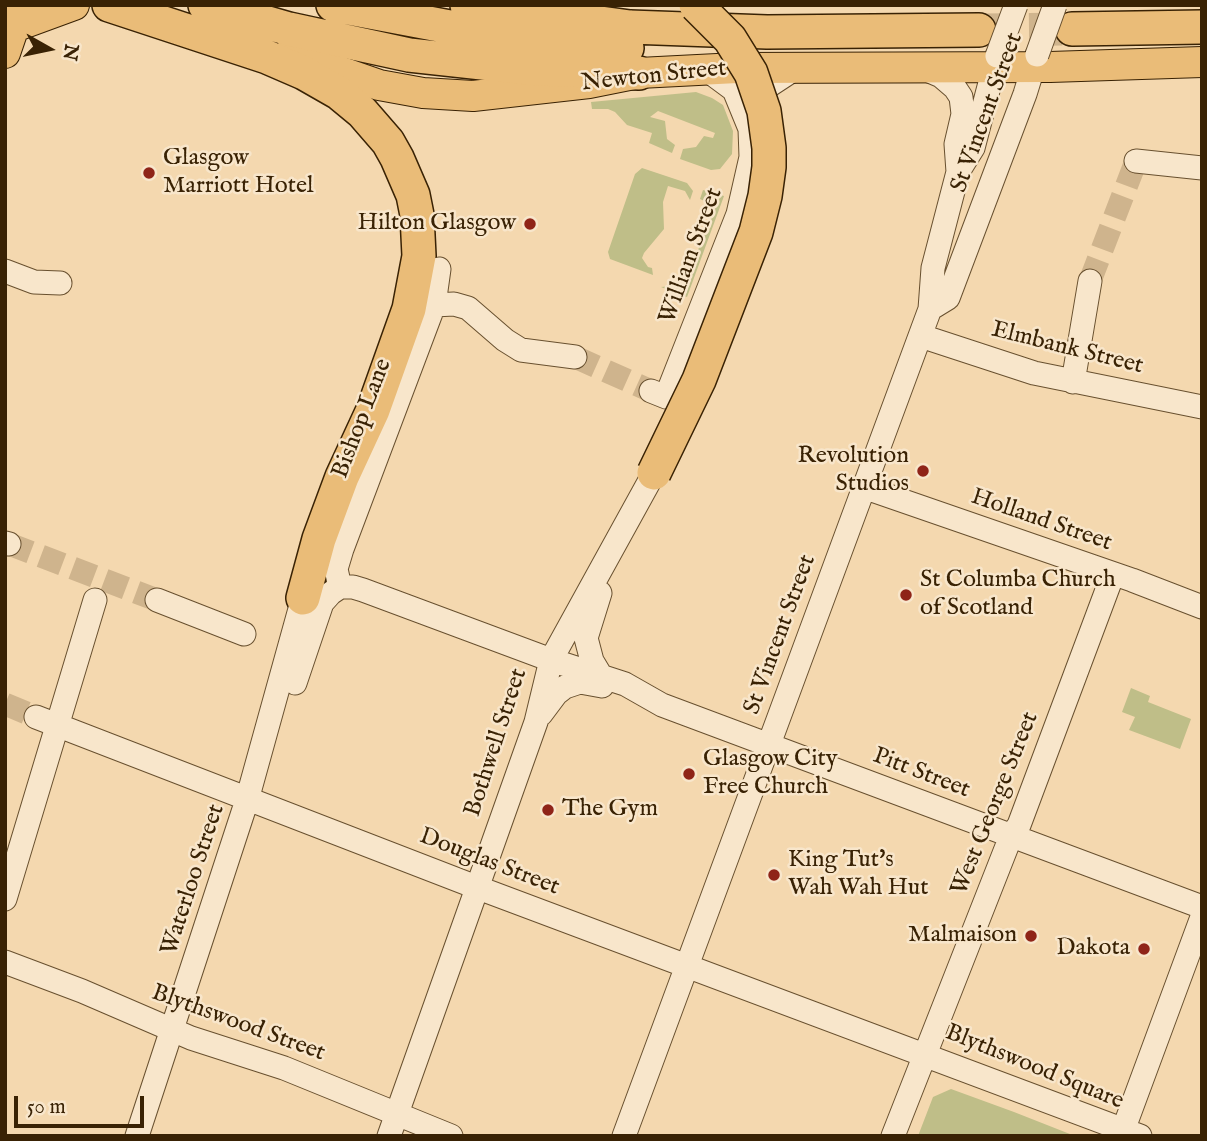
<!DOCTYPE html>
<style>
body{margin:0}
#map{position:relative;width:1207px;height:1141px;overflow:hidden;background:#f4d8af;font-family:"IM FELL English",serif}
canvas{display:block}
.frame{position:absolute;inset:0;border:7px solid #392204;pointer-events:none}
.north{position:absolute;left:14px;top:14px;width:70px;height:70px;-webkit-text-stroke:5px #f8e6cb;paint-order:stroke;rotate:99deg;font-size:19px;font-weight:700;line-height:28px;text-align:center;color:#392204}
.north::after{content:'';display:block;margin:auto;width:24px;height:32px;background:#392204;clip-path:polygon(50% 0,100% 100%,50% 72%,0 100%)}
.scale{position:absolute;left:14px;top:1096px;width:130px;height:32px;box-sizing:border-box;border:4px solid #392204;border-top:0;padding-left:9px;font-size:21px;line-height:24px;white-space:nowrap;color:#392204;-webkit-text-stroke:5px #f8e6cb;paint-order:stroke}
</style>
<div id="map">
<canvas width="1207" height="1141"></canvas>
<div class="frame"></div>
<div class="north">N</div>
<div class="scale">50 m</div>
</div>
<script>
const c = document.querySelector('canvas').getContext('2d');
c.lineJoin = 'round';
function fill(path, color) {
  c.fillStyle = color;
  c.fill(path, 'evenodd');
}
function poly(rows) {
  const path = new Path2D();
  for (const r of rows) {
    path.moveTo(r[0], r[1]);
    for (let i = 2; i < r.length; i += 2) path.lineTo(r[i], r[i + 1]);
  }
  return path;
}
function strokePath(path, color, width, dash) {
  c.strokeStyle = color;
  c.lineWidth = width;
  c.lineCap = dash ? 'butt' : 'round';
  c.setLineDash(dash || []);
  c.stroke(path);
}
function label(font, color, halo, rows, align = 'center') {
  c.font = font + ' "IM FELL English",serif';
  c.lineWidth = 5;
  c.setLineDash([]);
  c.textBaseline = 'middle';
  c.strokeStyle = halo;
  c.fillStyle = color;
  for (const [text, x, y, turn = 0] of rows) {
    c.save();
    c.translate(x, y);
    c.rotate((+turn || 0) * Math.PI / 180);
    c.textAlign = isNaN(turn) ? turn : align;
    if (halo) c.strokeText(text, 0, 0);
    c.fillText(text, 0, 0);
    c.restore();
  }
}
const green = poly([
 [696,92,712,98,723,105,733,131,732,154,720,169,711,170,680,159,683,149,696,147,704,136,713,138,715,133,658,111,650,117,665,121,667,139,675,145,672,153,649,143,652,133,627,125,615,112,608,109,592,109,591,102],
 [642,168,687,183,693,191,690,200,685,191,668,186,663,202,664,229,644,253,642,258,648,267,652,268,653,275,610,259,608,252,635,174],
 [703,190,724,196,687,297,661,287,682,285,688,277,710,218,706,212,709,203,700,199],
 [1131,688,1150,696,1148,702,1191,719,1180,749,1129,730,1135,717,1122,712],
 [951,1089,1014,1112,1075,1136,918,1136,933,1097]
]);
const minorTunnel = poly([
 [1090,281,1136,161],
 [575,357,651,391],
 [9,544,157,600],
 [5,704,36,717]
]);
const highwayTunnel = poly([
 [979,30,1072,29]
]);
const minor = poly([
 [922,68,941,76,955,88,961,97,963,114,956,144,958,172],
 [707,70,734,90,750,129],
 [1136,161,1202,168],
 [5,271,34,282,60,283],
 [434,305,454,304,468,308,505,340,521,350,575,357],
 [930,309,948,298,1025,94,1037,55],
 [921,336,1034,373,1202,407],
 [1073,382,1090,281],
 [651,391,666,397,738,214,751,157,750,129,753,108,767,87,796,68],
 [863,487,1132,580,1202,607],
 [5,543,9,544],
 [340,587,353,587,363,590,551,660,625,684,662,705,1202,907],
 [340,587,336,569,342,549,434,305,439,269],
 [600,593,586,638,592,661,601,676],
 [157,600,244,634],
 [295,683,322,603,331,593,340,587],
 [541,714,556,694,565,687,580,682,602,686],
 [36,717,476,887,1140,1136],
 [5,899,95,600],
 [5,962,82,991,191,1038,284,1068,451,1136],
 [137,1136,247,800,303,598],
 [389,1136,536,722,551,660,654,473],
 [624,1136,930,309,933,268,958,172,973,148,997,56],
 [893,1136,1011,836,1019,825,1113,574],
 [1121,1136,1202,917]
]);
const major = poly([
 [14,27,74,5],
 [5,53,20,9],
 [289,54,379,85,423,93,473,96,589,83,639,73,737,68,1050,67,1202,62]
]);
const highway = poly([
 [109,5,267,57,304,73,339,93,362,112,388,142,397,158,413,195,417,215,419,256,409,309,373,410,342,477,319,539,303,598],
 [205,5,289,29,409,55,537,69,639,73],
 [333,5,524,41,627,48],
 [467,5,630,27,767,32,979,30],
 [1072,29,1202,27]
]);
const minorBridge = poly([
 [1037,55,1055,5],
 [997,56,1016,5]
]);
const highwayBridge = poly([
 [654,473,699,380,756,232,765,196,769,167,769,148,764,111,751,73,730,39,696,5]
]);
const markers = [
 [149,173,7,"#8f2418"],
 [530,224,7,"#8f2418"],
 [923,471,7,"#8f2418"],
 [906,595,7,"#8f2418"],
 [689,774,7,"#8f2418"],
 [548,810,7,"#8f2418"],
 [774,875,7,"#8f2418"],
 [1031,936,7,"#8f2418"],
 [1144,949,7,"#8f2418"]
];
const streetNames = [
 ["Newton Street",654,77,-6],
 ["St Vincent Street",988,113,-70],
 ["William Street",692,256,-70],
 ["Elmbank Street",1067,349,14],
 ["Bishop Lane",363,419,-69],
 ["Holland Street",1041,521,19],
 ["St Vincent Street",781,635,-70],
 ["Bothwell Street",497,743,-72],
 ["Pitt Street",921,774,21],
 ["West George Street",996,804,-68],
 ["Douglas Street",489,863,21],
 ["Waterloo Street",194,880,-72],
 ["Blythswood Street",238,1024,20],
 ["Blythswood Square",1034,1068,22]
];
const poiNames = [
 ["Glasgow",163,159],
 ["Marriott Hotel",163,187],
 ["Hilton Glasgow",516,224,"right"],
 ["Revolution",909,457,"right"],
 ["Studios",909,485,"right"],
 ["St Columba Church",920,581],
 ["of Scotland",920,609],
 ["Glasgow City",703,760],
 ["Free Church",703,788],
 ["The Gym",562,810],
 ["King Tut's",788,861],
 ["Wah Wah Hut",788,889],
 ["Malmaison",1017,936,"right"],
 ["Dakota",1130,949,"right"]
];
fill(green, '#bfbe88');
strokePath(minorTunnel, '#cfb48d', 23, [23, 11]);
strokePath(highwayTunnel, '#cfb48d', 33, [33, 17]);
strokePath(minor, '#68502f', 25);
strokePath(major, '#392204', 32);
strokePath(highway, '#392204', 36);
strokePath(minor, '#f8e6cb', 23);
strokePath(major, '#eabc78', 30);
strokePath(highway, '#eabc78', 33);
strokePath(minorBridge, '#68502f', 25, []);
strokePath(highwayBridge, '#392204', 36, []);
strokePath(minorBridge, '#f8e6cb', 23);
strokePath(highwayBridge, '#eabc78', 33);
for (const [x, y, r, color] of markers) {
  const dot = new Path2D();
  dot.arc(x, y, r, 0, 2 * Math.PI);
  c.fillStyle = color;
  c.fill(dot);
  strokePath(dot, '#f8e6cb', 2.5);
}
label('24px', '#392204', '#f8e6cb', streetNames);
label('24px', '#392204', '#f8e6cb', poiNames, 'left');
</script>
